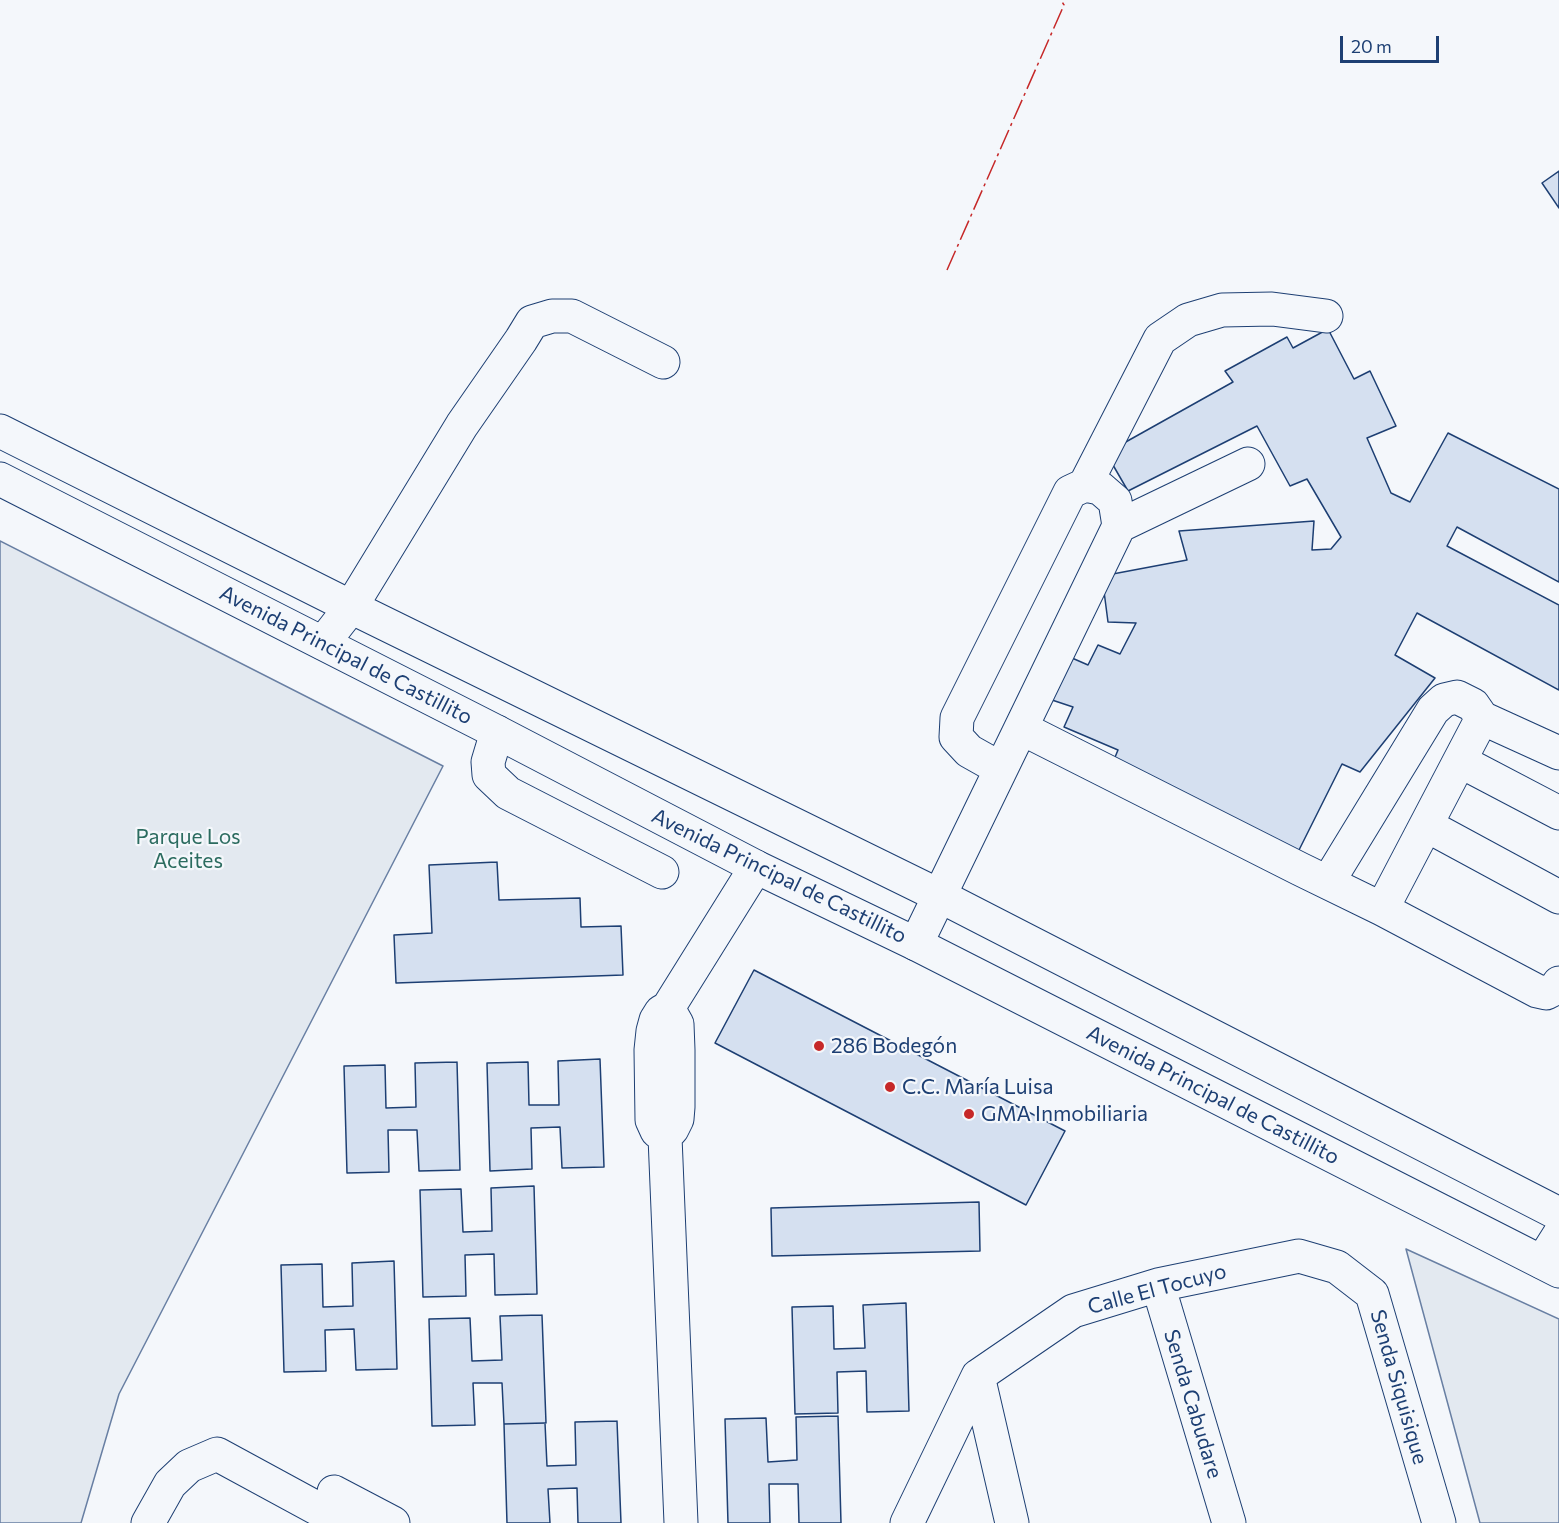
<!DOCTYPE html>
<meta charset="utf-8">
<style>
body{margin:0}
#map{position:relative;width:1559px;height:1523px;overflow:hidden;background:#f4f7fb;font-family:Commissioner,sans-serif}
canvas{display:block}
.scale{position:absolute;left:1340px;top:36px;width:99px;height:27px;box-sizing:border-box;border:3px solid #1d3f73;border-top:0;padding-left:8px;font-size:18px;line-height:21px;white-space:nowrap;color:#1d3f73;-webkit-text-stroke:4px #f4f7fb;paint-order:stroke}
</style>
<div id="map">
<canvas width="1559" height="1523"></canvas>
<div class="scale">20 m</div>
</div>
<script>
const c = document.querySelector('canvas').getContext('2d');
c.lineJoin = 'round';
function fill(path, color) {
  c.fillStyle = color;
  c.fill(path, 'evenodd');
}
function poly(rows) {
  const path = new Path2D();
  for (const r of rows) {
    path.moveTo(r[0], r[1]);
    for (let i = 2; i < r.length; i += 2) path.lineTo(r[i], r[i + 1]);
  }
  return path;
}
function strokePath(path, color, width, dash) {
  c.strokeStyle = color;
  c.lineWidth = width;
  c.lineCap = dash ? 'butt' : 'round';
  c.setLineDash(dash || []);
  c.stroke(path);
}
function label(font, color, halo, rows, align = 'center') {
  c.font = font + ' Commissioner,sans-serif';
  c.lineWidth = 4.5;
  c.setLineDash([]);
  c.textBaseline = 'middle';
  c.strokeStyle = halo;
  c.fillStyle = color;
  for (const [text, x, y, turn = 0] of rows) {
    c.save();
    c.translate(x, y);
    c.rotate((+turn || 0) * Math.PI / 180);
    c.textAlign = isNaN(turn) ? turn : align;
    if (halo) c.strokeText(text, 0, 0);
    c.fillText(text, 0, 0);
    c.restore();
  }
}
const green = poly([
 [0,541,443,766,119,1394,81,1523,0,1523,0,541],
 [1406,1249,1559,1319,1559,1523,1480,1523,1406,1249]
]);
const building = poly([
 [1559,171,1559,208,1542,183,1559,171],
 [1328,329,1354,379,1370,371,1396,426,1367,438,1391,493,1410,502,1448,433,1559,489,1559,582,1457,527,1447,546,1559,605,1559,690,1417,613,1395,655,1435,678,1360,772,1342,764,1298,852,1113,762,1118,750,1064,727,1073,707,1052,700,1072,658,1088,665,1098,645,1120,654,1136,623,1108,622,1102,576,1187,560,1179,531,1314,521,1312,550,1331,549,1341,537,1307,479,1290,486,1257,426,1128,491,1106,453,1233,382,1225,371,1287,337,1293,348,1328,329],
 [497,862,499,900,580,898,581,927,621,926,623,975,396,983,394,935,432,933,429,865,497,862],
 [754,970,1065,1131,1026,1205,715,1043,754,970],
 [600,1059,604,1167,562,1168,560,1127,531,1128,532,1169,490,1171,487,1063,528,1062,529,1105,559,1105,558,1061,600,1059],
 [457,1062,460,1170,419,1171,417,1130,388,1130,389,1172,347,1173,344,1066,385,1065,386,1108,416,1107,415,1063,457,1062],
 [534,1186,537,1294,495,1295,494,1254,465,1255,466,1296,423,1297,420,1190,461,1189,463,1232,492,1231,491,1188,534,1186],
 [979,1202,980,1251,772,1256,771,1208,979,1202],
 [394,1261,397,1369,356,1370,354,1329,325,1330,326,1371,284,1372,281,1265,322,1264,323,1307,353,1306,352,1263,394,1261],
 [906,1303,909,1411,867,1412,866,1371,837,1372,838,1413,795,1414,792,1307,833,1306,834,1349,865,1348,863,1305,906,1303],
 [542,1315,546,1423,504,1424,502,1383,473,1383,475,1425,432,1426,429,1319,470,1318,472,1361,502,1360,500,1316,542,1315],
 [838,1416,841,1523,799,1523,798,1484,769,1484,770,1523,728,1523,725,1419,766,1418,768,1462,797,1460,796,1417,838,1416],
 [617,1421,621,1523,578,1523,577,1488,548,1489,550,1523,507,1523,504,1424,545,1423,547,1466,576,1465,575,1422,617,1421]
]);
const minor = poly([
 [1085,485,1160,339,1188,320,1222,310,1272,309,1326,316],
 [1119,526,1248,464],
 [323,643,351,607,462,425,521,340,532,322,552,316,572,316,663,362],
 [1482,718,1559,753],
 [1021,728,1300,869,1382,909,1537,991,1546,993,1556,988,1559,983],
 [497,732,488,762,489,775,508,793,662,872],
 [1460,761,1559,813],
 [1426,825,1559,897],
 [1328,882,1433,710,1444,700,1457,697,1473,705,1482,718,1382,909],
 [916,944,1001,769,1119,526,1115,501,1100,488,1085,485,1070,492,957,718,956,737,969,751,1001,769],
 [668,1008,677,1024,678,1050,678,1107,677,1119,672,1129,665,1137,681,1523],
 [665,1137,657,1131,652,1120,651,1050,653,1031,656,1020,661,1012,668,1008,673,1000,756,867],
 [1542,1262,1559,1235],
 [1158,1285,1229,1523],
 [978,1376,1012,1523],
 [334,1492,393,1523],
 [148,1523,170,1484,189,1466,217,1454,344,1523],
 [907,1523,978,1376,1073,1311,1158,1285,1299,1256,1337,1267,1372,1294,1439,1523]
]);
const major = poly([
 [0,431,351,607,940,896,1559,1214],
 [0,479,497,732,756,867,916,944,1559,1271]
]);
const power = poly([
 [947,270,1064,5,1061,0]
]);
const markers = [
 [819,1046,6,"#c62828"],
 [890,1087,6,"#c62828"],
 [969,1114,6,"#c62828"]
];
const streetNames = [
 ["Avenida Principal de Castillito",346,655,27],
 ["Avenida Principal de Castillito",779,876,26],
 ["Avenida Principal de Castillito",1213,1095,27],
 ["Calle El Tocuyo",1157,1289,-15],
 ["Senda Siquisique",1399,1387,74],
 ["Senda Cabudare",1193,1404,73]
];
const parkNames = [
 ["Parque Los",188,837],
 ["Aceites",188,861]
];
const poiNames = [
 ["286 Bodegón",831,1046],
 ["C.C. María Luisa",902,1087],
 ["GMA Inmobiliaria",981,1114]
];
fill(green, '#e3e9f0');
strokePath(green, '#687fa3', 1.5);
fill(building, '#d5e0f0');
strokePath(building, '#1d3f73', 1.5);
strokePath(minor, '#1d3f73', 35);
strokePath(major, '#1d3f73', 35);
strokePath(minor, '#f4f7fb', 33);
strokePath(major, '#f4f7fb', 33);
strokePath(power, '#c62828', 1.5, [21, 4.5, 3, 4.5]);
for (const [x, y, r, color] of markers) {
  const dot = new Path2D();
  dot.arc(x, y, r, 0, 2 * Math.PI);
  c.fillStyle = color;
  c.fill(dot);
  strokePath(dot, '#f4f7fb', 2);
}
label('21px', '#1d3f73', '#f4f7fb', streetNames);
label('21px', '#2c6c60', '#f4f7fb', parkNames);
label('21px', '#1d3f73', '#f4f7fb', poiNames, 'left');
</script>
